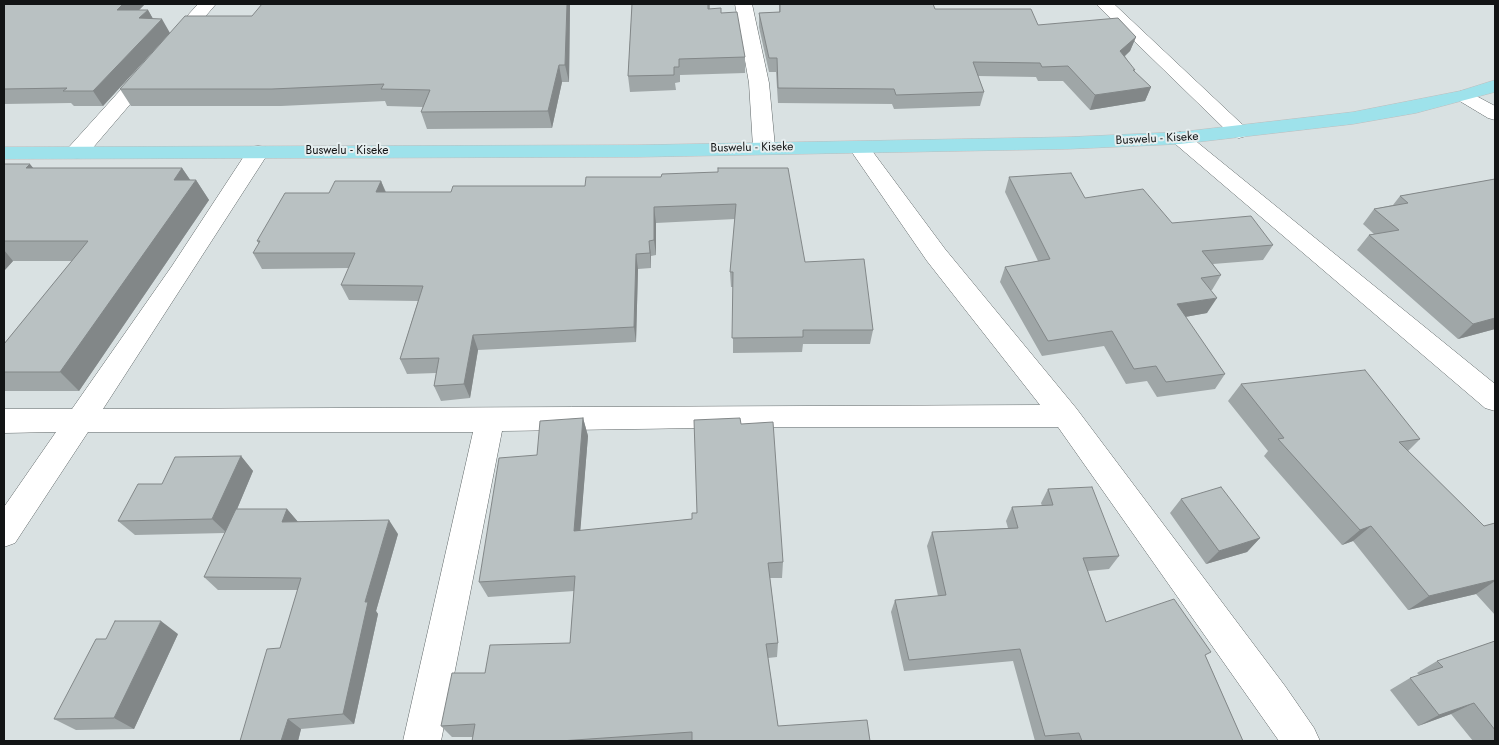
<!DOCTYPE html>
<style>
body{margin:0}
#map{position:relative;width:1499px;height:745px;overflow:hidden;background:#d9e1e2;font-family:Jost,sans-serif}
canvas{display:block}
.frame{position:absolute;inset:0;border:5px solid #121415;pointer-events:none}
</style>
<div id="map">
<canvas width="1499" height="745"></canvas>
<div class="frame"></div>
</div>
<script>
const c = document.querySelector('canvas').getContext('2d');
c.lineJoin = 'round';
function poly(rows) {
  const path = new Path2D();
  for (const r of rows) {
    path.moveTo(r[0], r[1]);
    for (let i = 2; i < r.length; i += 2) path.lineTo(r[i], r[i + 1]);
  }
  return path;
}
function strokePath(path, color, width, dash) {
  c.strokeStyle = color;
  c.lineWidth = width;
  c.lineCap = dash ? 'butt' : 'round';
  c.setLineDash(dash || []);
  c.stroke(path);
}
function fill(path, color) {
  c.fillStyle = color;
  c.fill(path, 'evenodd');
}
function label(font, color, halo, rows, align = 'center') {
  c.font = font + ' Jost,sans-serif';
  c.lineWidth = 4;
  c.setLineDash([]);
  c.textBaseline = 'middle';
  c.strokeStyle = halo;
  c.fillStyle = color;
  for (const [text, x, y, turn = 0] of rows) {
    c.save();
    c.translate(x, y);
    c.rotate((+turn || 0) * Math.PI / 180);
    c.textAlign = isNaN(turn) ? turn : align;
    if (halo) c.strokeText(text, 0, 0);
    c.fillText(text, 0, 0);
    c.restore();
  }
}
const minor = poly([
 [198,4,216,4,85,157,77,158,69,157,66,152,69,147,198,4],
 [735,4,752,4,769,83,775,147,771,151,764,153,757,151,753,147,749,83,735,4],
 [1096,4,1114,4,1246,128,1249,132,1246,136,1239,138,1232,136,1096,4],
 [1465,90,1495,106,1495,120,1488,118,1458,100,1455,96,1458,92,1465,90],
 [1180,132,1187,134,1495,384,1495,411,1485,408,1173,142,1170,138,1173,134,1180,132],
 [860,142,867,144,945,249,1076,408,1285,686,1314,728,1320,741,1279,741,1058,427,769,427,502,431,441,741,403,741,473,432,88,432,15,543,4,547,4,507,56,432,4,433,4,409,72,409,172,266,250,147,258,146,266,147,269,152,103,409,1040,405,927,261,849,148,853,144,860,142]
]);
const major = poly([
 [1495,80,1495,92,1416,113,1353,124,1180,144,1068,149,638,157,4,159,4,147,638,145,1068,137,1180,132,1353,112,1460,91,1495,80]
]);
const wall = poly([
 [4,4,145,4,139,10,148,10,153,19,170,33,103,106,74,106,71,103,4,104],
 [570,4,569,82,562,82,552,128,427,129,421,112,423,107,387,106,385,101,281,106,131,106,120,89,252,16],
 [632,4,710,4,710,9,721,13,745,57,745,73,680,75,680,82,675,83,676,90,630,92,628,76],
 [779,4,933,4,935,9,1038,25,1136,37,1130,51,1125,56,1134,72,1151,87,1145,101,1090,110,1063,81,1038,81,1036,77,978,76,984,92,980,106,894,109,892,104,778,103,776,72,769,72,759,27,759,13,779,12],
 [4,164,33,168,182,168,190,180,196,180,209,200,79,391,4,391,4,344,72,261,13,261,4,271],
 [718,172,805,262,873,330,870,344,803,344,802,352,733,353,733,287,731,287,730,272,735,219,656,223,656,255,651,256,651,268,638,269,636,342,478,350,470,398,441,401,434,386,436,373,407,374,400,359,418,301,349,300,341,285,349,268,262,269,253,253,259,244,257,241,329,193,381,181,386,192,451,192,585,186,661,177],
 [1009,177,1172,223,1273,245,1263,260,1213,264,1221,275,1212,290,1211,290,1207,313,1185,317,1225,374,1215,389,1157,397,1147,381,1126,384,1104,346,1042,356,1000,282,1005,267,1038,261,1005,192],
 [1495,179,1495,329,1458,339,1357,250,1369,235,1374,234,1363,224,1374,209,1393,205,1400,196],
 [1241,384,1420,439,1408,451,1484,526,1495,523,1495,615,1476,594,1408,610,1353,541,1342,545,1264,456,1268,451,1228,401],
 [583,418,588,436,580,531,692,519,697,513,741,424,783,562,782,578,770,578,778,643,777,657,768,658,778,726,870,741,472,741,473,737,452,737,441,726,485,673,570,643,574,591,488,597,479,582,537,455],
 [241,456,253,471,237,509,287,509,298,522,398,534,376,611,378,614,354,724,301,729,298,741,240,741,280,648,298,590,218,590,204,577,225,533,135,535,118,521],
 [1048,489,1119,556,1109,569,1088,571,1106,622,1206,657,1243,741,1035,741,1013,661,904,671,891,612,895,600,938,596,927,546,932,532,1008,528,1006,521,1012,507,1042,506,1041,503],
 [1181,499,1260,538,1247,552,1206,564,1170,513],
 [178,634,134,729,76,730,54,719],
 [1495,641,1495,741,1473,741,1451,714,1418,726,1390,690,1410,678,1419,675,1417,673,1437,661]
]);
const shadedWall = poly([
 [123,4,145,4,125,24,117,10],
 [567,4,570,4,569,82,565,65],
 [148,10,156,24,139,18],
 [162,19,170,33,103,106,93,91],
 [1136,37,1130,51,1115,65,1120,51],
 [559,65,562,82,552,128,548,111],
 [1151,87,1145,101,1090,110,1095,95],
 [30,164,46,184,26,168],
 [182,168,193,184,196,180,209,200,79,391,60,372,174,180],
 [381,181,387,196,376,192],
 [654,207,656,223,656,255,654,240],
 [649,241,651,256,651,268,650,253],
 [4,250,13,261,4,271],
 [636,254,638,269,636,342,634,327],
 [1217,298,1207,313,1168,320,1177,304],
 [1495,318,1495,329,1458,339,1473,324],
 [473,335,478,350,470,398,464,384],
 [583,418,588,436,579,547,574,531],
 [241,456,253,471,227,533,212,519],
 [287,509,299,523,282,522],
 [389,520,398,534,376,611,378,614,354,724,343,714,365,602],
 [1371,526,1353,541,1342,545,1360,530],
 [1260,538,1247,552,1206,564,1219,551],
 [1495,580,1495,581,1476,594,1408,610,1429,596],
 [161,621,178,634,134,729,114,718],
 [1474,703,1451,714,1418,726,1439,715],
 [288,719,301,729,298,741,281,741]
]);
const building = poly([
 [4,4,123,4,117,10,148,10,139,18,162,19,93,91,63,91,67,88,4,89,4,4],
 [262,4,567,4,565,65,559,65,548,111,421,112,430,90,381,89,384,84,272,89,120,89,185,16,252,16,262,4],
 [632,4,708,4,708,9,721,8,721,13,737,12,745,57,679,59,679,67,674,67,674,75,628,76,632,4],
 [780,4,933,4,935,9,1031,9,1038,25,1118,18,1136,37,1120,51,1135,70,1133,70,1151,87,1095,95,1068,66,1042,67,1040,63,973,62,984,92,896,95,894,89,778,88,777,58,769,58,759,13,780,12,780,4],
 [4,164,30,164,26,168,182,168,174,180,196,180,60,372,4,372,4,344,88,241,4,241,4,164],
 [718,168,788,168,805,262,864,259,873,330,803,330,803,337,732,338,733,272,730,272,736,204,654,207,654,240,649,241,650,253,636,254,634,327,473,335,464,384,434,386,439,358,400,359,423,286,341,285,355,253,253,253,260,241,257,241,285,193,329,193,335,181,381,181,376,192,451,192,453,186,585,186,586,177,661,177,662,174,718,172,718,168],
 [1071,173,1085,198,1143,189,1172,223,1251,216,1273,245,1202,251,1221,275,1201,278,1217,298,1177,304,1225,374,1166,382,1156,366,1134,369,1112,331,1048,341,1005,267,1050,259,1009,177,1071,173],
 [1495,179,1495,318,1473,324,1369,235,1399,230,1374,209,1408,203,1400,196,1495,179],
 [1365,370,1420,439,1399,442,1484,526,1495,523,1495,580,1429,596,1371,526,1360,530,1278,439,1284,438,1241,384,1365,370],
 [583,418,574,531,692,519,692,513,697,513,694,420,740,418,741,424,773,422,783,562,768,563,778,643,766,644,778,726,867,720,870,741,692,741,692,732,560,741,472,741,475,724,441,726,452,673,485,673,490,645,570,643,575,576,479,582,499,458,537,455,540,421,583,418],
 [241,456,212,519,118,521,138,484,162,484,175,457,241,456],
 [1092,487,1119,556,1083,558,1106,622,1174,599,1211,652,1205,655,1243,741,1082,741,1079,733,1045,736,1020,649,909,660,895,600,946,595,932,532,1018,528,1012,507,1053,505,1048,489,1092,487],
 [1221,487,1260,538,1219,551,1181,499,1221,487],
 [236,509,287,509,282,522,389,520,365,602,368,602,343,714,288,719,281,741,240,741,267,649,280,648,301,578,204,577,236,509],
 [115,621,161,621,114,718,54,719,96,639,106,639,115,621],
 [1495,641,1495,730,1474,703,1439,715,1410,678,1443,667,1437,661,1495,641]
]);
const farStreetnames = [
 ["Buswelu - Kiseke",1157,139,-3],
 ["Buswelu - Kiseke",752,148,-1],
 ["Buswelu - Kiseke",347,151]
];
strokePath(minor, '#606768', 1);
strokePath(major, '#bdbdbd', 1);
fill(minor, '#fff');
fill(major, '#9ee2eb');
fill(wall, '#9fa6a7');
fill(shadedWall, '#828788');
fill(building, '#b9c1c2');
strokePath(building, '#828788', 1);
label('12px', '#121415', '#e6eeef', farStreetnames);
</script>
